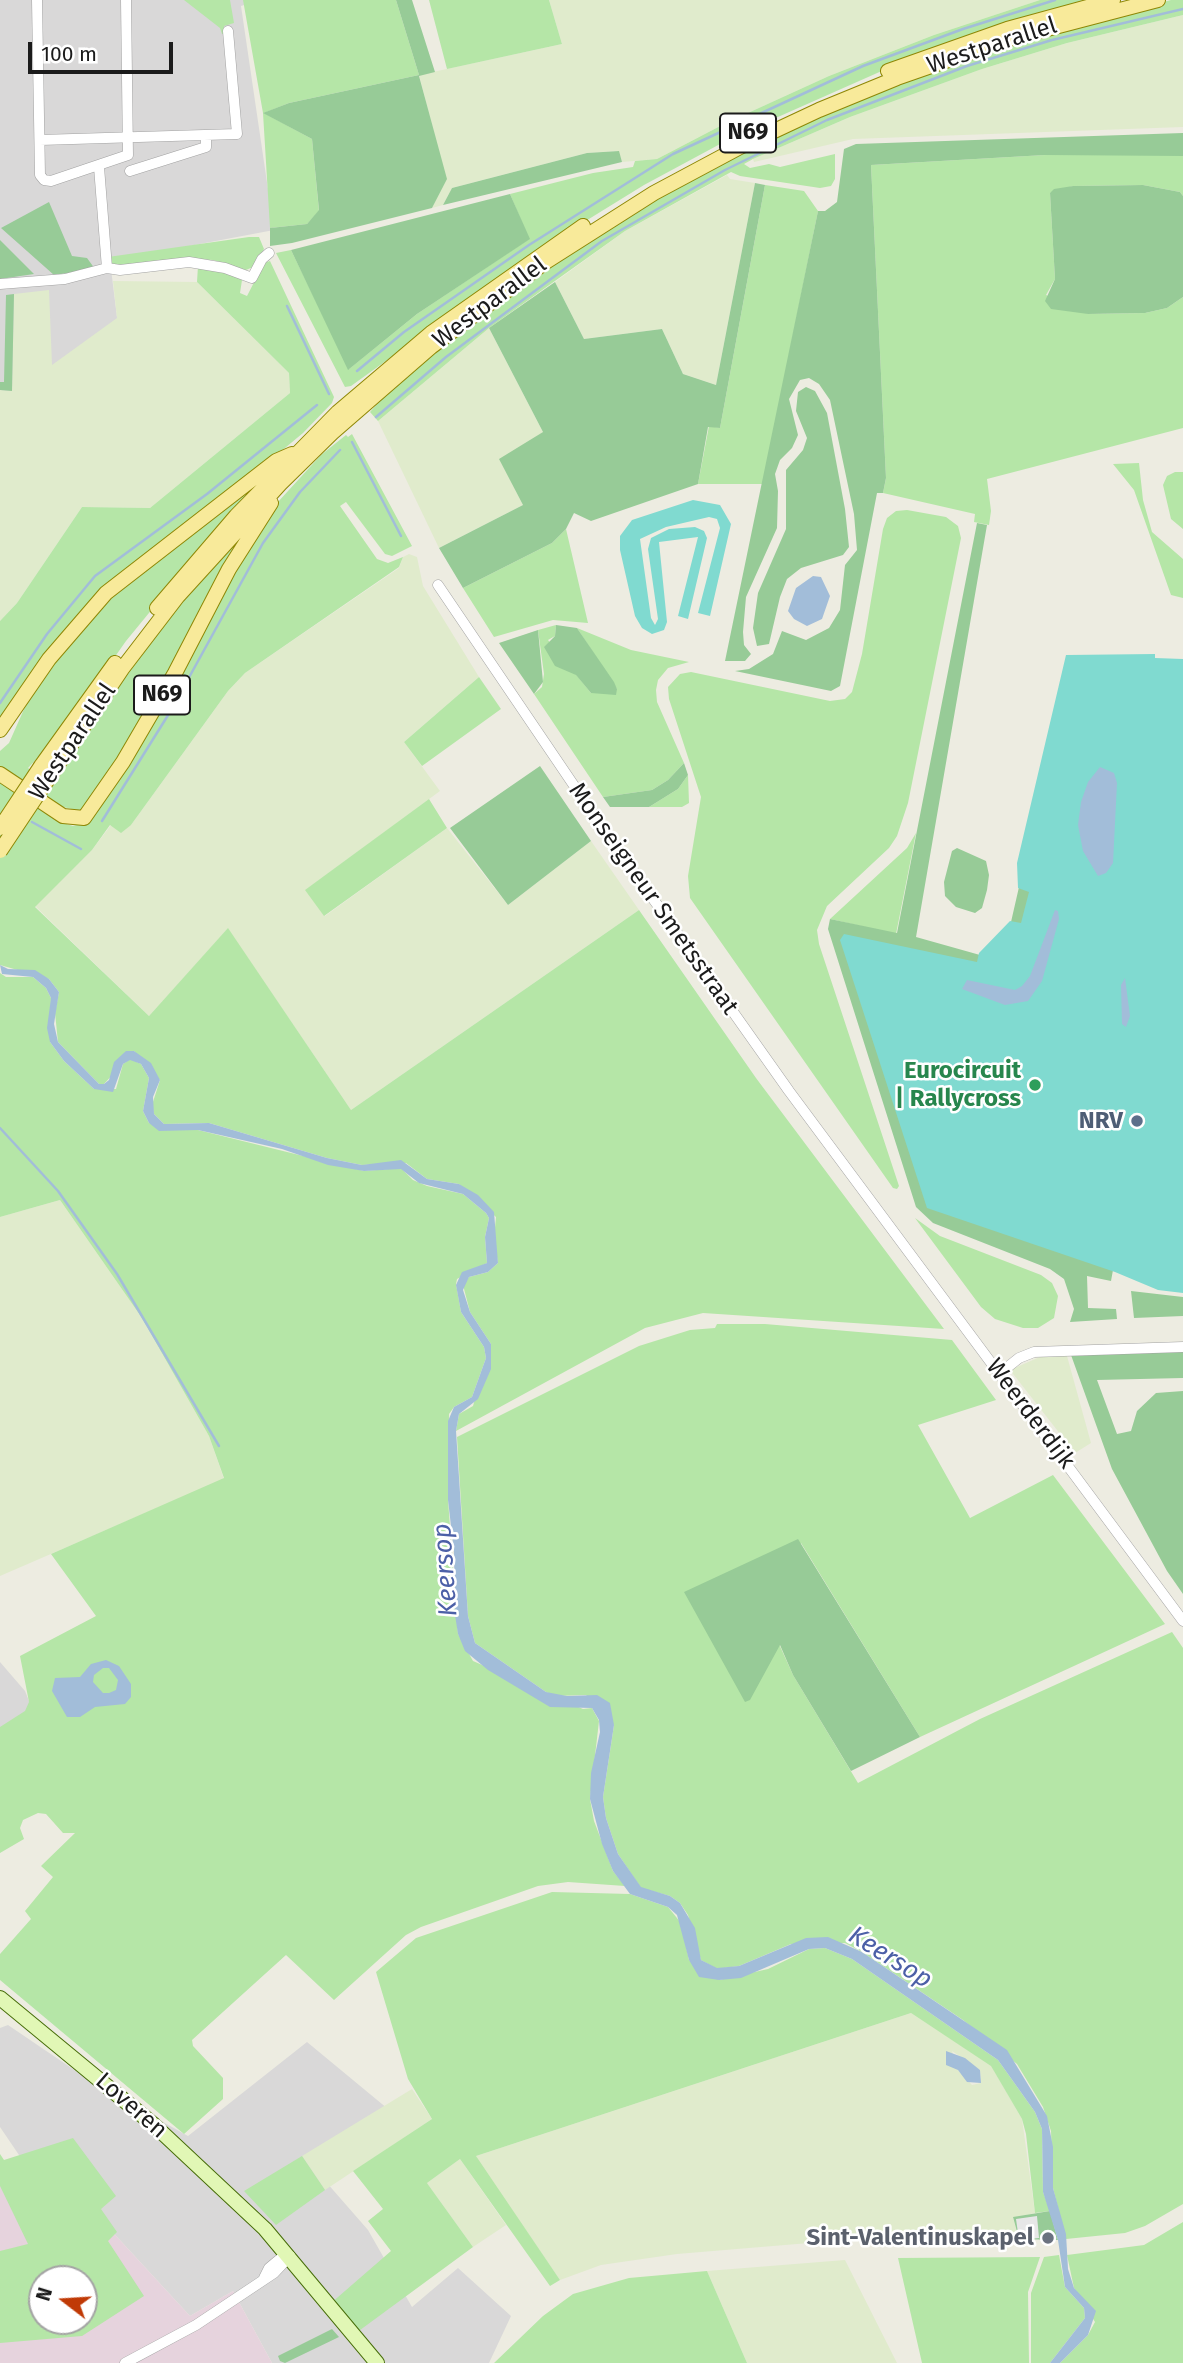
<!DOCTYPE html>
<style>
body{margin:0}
#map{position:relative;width:1183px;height:2363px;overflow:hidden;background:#edece1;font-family:"Fira Sans",sans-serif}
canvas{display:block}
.north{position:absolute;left:28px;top:2265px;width:70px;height:70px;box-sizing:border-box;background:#fff;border:2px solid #a4a4a4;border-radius:50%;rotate:287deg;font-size:19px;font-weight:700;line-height:28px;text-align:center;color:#1b1b1b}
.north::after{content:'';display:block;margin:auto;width:24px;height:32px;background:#c03a06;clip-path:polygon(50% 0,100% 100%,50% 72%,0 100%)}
.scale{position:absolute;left:28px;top:42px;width:145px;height:32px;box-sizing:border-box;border:4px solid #1b1b1b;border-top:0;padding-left:9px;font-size:21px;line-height:24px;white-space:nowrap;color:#1b1b1b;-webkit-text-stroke:5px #fff;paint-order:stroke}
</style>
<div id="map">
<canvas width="1183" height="2363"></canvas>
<div class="north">N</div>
<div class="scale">100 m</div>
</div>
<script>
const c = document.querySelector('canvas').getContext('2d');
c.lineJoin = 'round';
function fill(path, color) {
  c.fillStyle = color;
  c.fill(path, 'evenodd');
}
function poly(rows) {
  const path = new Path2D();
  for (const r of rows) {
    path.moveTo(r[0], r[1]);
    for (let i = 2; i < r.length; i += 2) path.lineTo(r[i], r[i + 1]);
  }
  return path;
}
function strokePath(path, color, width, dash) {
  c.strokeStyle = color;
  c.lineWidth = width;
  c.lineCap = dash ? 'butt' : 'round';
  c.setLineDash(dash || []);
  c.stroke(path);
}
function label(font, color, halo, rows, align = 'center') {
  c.font = font + ' "Fira Sans",sans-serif';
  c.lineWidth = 5;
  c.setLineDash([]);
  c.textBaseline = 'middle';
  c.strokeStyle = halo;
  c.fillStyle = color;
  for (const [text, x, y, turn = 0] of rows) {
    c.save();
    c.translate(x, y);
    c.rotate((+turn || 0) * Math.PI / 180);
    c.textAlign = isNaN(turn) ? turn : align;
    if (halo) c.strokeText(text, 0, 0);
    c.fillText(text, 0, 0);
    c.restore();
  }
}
const residential = poly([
 [0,0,260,0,241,6,274,230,110,261,119,333,0,408],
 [0,1662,25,1691,35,1716,0,1733],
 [8,2025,92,2082,188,2136,307,2042,388,2109,306,2159,368,2230,412,2307,458,2268,511,2316,489,2363,272,2363,233,2291,190,2316,94,2212,19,2155,0,2127,0,2028]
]);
const industrial = poly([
 [0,2159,94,2212,190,2316,233,2291,272,2363,0,2363],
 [42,2279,84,2279,84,2321,42,2321]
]);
const farmland = poly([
 [549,0,1040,0,934,35,829,76,726,123,657,159,622,162,618,151,587,153,452,188,443,205,432,208,446,179,419,75,562,44],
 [1183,15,1183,127,853,139,754,162,753,159,850,117,982,69,1067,43],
 [727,175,730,179,755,183,716,385,683,374,662,329,584,339,555,282,625,231],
 [113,281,197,282,289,373,290,393,150,508,82,507,17,603,0,621,0,390,12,391,14,294,49,290,52,365,117,318],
 [489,328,543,432,501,462,523,505,439,548,378,421],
 [409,554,417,557,423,586,479,677,404,742,440,791,306,890,325,916,447,828,508,905,591,841,639,910,351,1110,228,929,149,1016,35,906,92,850,111,825,131,825,228,691,245,673,399,568,403,557],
 [60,1200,142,1318,209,1436,224,1479,0,1576,0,1217],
 [1042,1356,1067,1356,1091,1443,1075,1453,1010,1370],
 [911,2013,991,2065,1022,2119,1035,2213,1013,2218,1019,2239,845,2240,677,2254,601,2265,560,2280,477,2160,476,2156],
 [952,2051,980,2070,981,2083,972,2085,958,2070],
 [412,2089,432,2119,325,2190,302,2156],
 [460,2159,506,2225,473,2247,427,2183],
 [845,2260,897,2363,747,2363,707,2271]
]);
const grass = poly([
 [184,0,230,0,234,23,224,26,225,34,222,34,220,28],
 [243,0,396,0,415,62,419,75,289,103,264,113,312,139,319,211,307,224,270,228,263,113],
 [429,0,549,0,562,44,447,69],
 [1040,0,1092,0,893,66,735,136,644,185,550,243,351,386,345,387,276,253,291,250,349,369,417,314,529,239,510,194,593,173,633,167,635,161,657,159,726,123,829,76,934,35],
 [1171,0,1183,0,1183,15,1067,43,982,69,850,117,753,159,744,164,750,168,769,164,780,167,835,154,835,179,831,186,820,188,740,176,731,172,625,231,489,328,378,421,370,412,386,394,460,333,579,245,742,149,967,55],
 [1175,154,1183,156,1183,196,1180,192,1143,185,1073,186,1050,193,1055,279,1046,295,1088,314,1145,313,1167,308,1183,297,1183,428,987,479,991,511,989,525,974,522,975,514,883,493,886,478,871,165,1045,155],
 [765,185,804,191,818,211,763,484,698,484,709,426,720,428],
 [249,237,259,237,264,249,253,267,246,270,213,260,193,259,115,266,108,261,108,257],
 [270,261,334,397,332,403,303,433,244,482,98,594,57,639,0,724,0,621,17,603,82,507,150,508,290,393,289,373,197,282,198,266,226,272,242,280,240,293,247,296,264,263],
 [352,434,412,546,392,556,385,554,346,502,340,506,377,559,388,563,403,557,399,567,245,673,228,691,131,825,121,833,110,825,92,850,35,907,149,1016,228,928,351,1110,639,910,756,1078,944,1329,703,1313,645,1328,456,1431,459,1414,473,1406,491,1344,470,1312,463,1285,469,1277,488,1272,498,1263,494,1238,496,1217,459,1184,427,1179,406,1163,362,1165,327,1158,209,1123,164,1124,154,1114,152,1105,160,1080,134,1051,104,1084,99,1084,58,1042,55,1013,59,992,49,979,0,965,0,780,63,823,73,826,84,823,221,589,277,503,321,455,346,435,348,437],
 [279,462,185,569,126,641,62,732,28,768,54,785,147,641,266,502,121,760,80,811,59,806,0,767,0,751,9,743,29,698,54,660,107,599],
 [1139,463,1143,500,1152,532,1183,559,1183,598,1171,595,1134,490,1113,464],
 [1175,472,1183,472,1183,529,1171,519,1163,485,1167,476],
 [907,510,946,517,958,526,961,538,908,803,897,836,889,848,827,906,817,930,819,944,899,1186,897,1189,893,1188,690,898,688,876,701,797,669,699,668,687,680,674,691,672,830,701,845,699,852,692,862,654,883,529,887,518,896,511],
 [566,529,588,623,553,620,494,637,463,588,552,543],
 [556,625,555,636,548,640,591,693,617,689,577,628,631,650,689,662,668,668,658,680,656,690,657,702,684,763,668,780,652,790,603,797,534,694,542,687,544,674,538,630],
 [479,677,501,709,422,766,404,742],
 [688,775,689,803,682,807,649,807,678,789],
 [429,799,447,828,324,916,305,890],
 [916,833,896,934,830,919,907,848],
 [0,973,6,977,33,977,46,988,51,998,50,1042,64,1061,94,1089,116,1089,123,1064,130,1059,141,1064,149,1078,143,1111,149,1123,198,1130,364,1171,401,1168,413,1180,427,1186,463,1194,486,1213,489,1218,485,1237,487,1263,457,1279,456,1284,461,1312,484,1347,486,1358,472,1397,454,1407,449,1414,448,1500,458,1634,473,1661,583,1709,592,1708,599,1721,590,1799,594,1821,613,1871,625,1886,568,1882,538,1886,421,1927,406,1935,334,2000,286,1955,192,2040,193,2046,223,2078,223,2099,184,2134,0,1980,0,1954,31,1919,25,1911,53,1877,41,1866,75,1833,63,1833,46,1814,38,1813,23,1820,20,1828,24,1839,0,1853,0,1727,25,1711,29,1702,20,1656,96,1616,51,1554,224,1478,209,1436,142,1318,60,1200,0,1217],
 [915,1218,940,1236,1041,1275,1052,1283,1058,1296,1054,1318,1038,1328,1023,1328,995,1319,981,1307],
 [717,1324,765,1324,952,1340,996,1400,918,1425,970,1518,1053,1475,1165,1624,920,1737,801,1543,767,1665,779,1644,793,1675,858,1783,980,1719,1172,1632,1183,1648,1183,2204,1145,2226,1125,2233,1066,2239,1053,2188,1051,2131,1043,2107,1017,2064,963,2020,862,1952,845,1943,791,1944,739,1966,717,1969,701,1960,688,1915,680,1903,670,1896,641,1888,618,1854,606,1818,603,1797,614,1725,586,1695,556,1696,546,1692,475,1643,468,1616,457,1437,639,1346,690,1330,715,1328],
 [552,1892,630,1894,668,1907,681,1923,689,1960,719,1980,768,1969,809,1949,825,1948,852,1959,998,2060,1035,2112,1042,2129,1043,2192,1050,2211,1035,2213,1026,2134,1022,2119,991,2066,911,2013,476,2156,560,2280,550,2286,460,2159,427,2183,473,2247,356,2333,330,2304,391,2251,368,2221,383,2209,353,2171,432,2119,408,2079,376,1972,416,1938],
 [73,2138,116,2196,101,2209,117,2232,108,2241,144,2296,82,2336,0,2343,0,2251,28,2244,0,2186,0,2154,4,2160],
 [42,2279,84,2279,84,2321,42,2321],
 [302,2156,325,2190,276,2225,244,2191],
 [1183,2222,1183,2363,1060,2363,1088,2335,1095,2322,1074,2288,1067,2255,1144,2245],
 [1059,2255,1065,2287,1084,2308,1085,2318,1050,2363,1031,2363,1031,2293,1044,2257],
 [1040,2257,1028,2292,1029,2363,922,2363,898,2258],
 [707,2271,747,2363,494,2363,543,2316,573,2294,629,2278]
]);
const forest = poly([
 [396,0,412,0,435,72,419,76,447,179,432,208,292,243,270,246,270,228,307,224,319,210,312,139,263,113,289,103,419,75],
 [1183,133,1183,156,1045,155,871,165,886,478,883,493,877,493,840,686,831,691,735,671,749,669,773,654,782,631,806,640,829,628,840,610,845,565,857,550,854,514,830,400,819,384,809,378,800,380,789,399,798,435,792,448,780,460,775,474,778,491,777,528,746,597,743,632,744,645,751,654,745,661,725,661,818,211,825,211,837,202,844,149,856,144],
 [619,151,622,162,443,205,452,188,587,153],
 [755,183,765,185,720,428,708,427,698,484,591,521,574,513,566,529,552,543,463,588,439,548,523,505,499,459,543,432,489,328,555,282,584,339,662,329,683,374,716,385],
 [1143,185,1180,192,1183,196,1183,297,1167,308,1145,313,1088,314,1051,309,1045,301,1055,279,1050,193,1054,189,1073,186],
 [510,194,530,239,417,314,348,370,291,250],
 [49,202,72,256,87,258,95,269,54,275,1,228],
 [0,240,34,274,0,279],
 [14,294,12,391,0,390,0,382,4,382,6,295],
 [806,387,815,391,827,413,845,509,849,547,843,555,801,568,787,579,780,597,769,644,757,646,753,628,758,593,786,529,786,470,803,450,807,438,796,411,798,392],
 [977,523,987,525,916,937,980,955,1113,1270,1111,1281,1087,1276,1088,1308,1116,1309,1117,1319,1070,1322,1074,1309,1064,1279,1050,1269,933,1223,916,1207,828,929,830,919,897,933],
 [556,625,577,628,614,682,617,689,616,695,591,693,576,675,555,666,544,647,555,636],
 [538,630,543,682,534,694,499,643],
 [684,763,688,775,678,789,649,807,610,807,603,797,652,790,668,780],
 [540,766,591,841,508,905,450,828],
 [957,848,986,861,989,875,987,890,982,908,975,913,956,907,945,896,944,882,952,851],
 [1019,887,1031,891,1022,925,1011,922],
 [1131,1291,1183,1297,1183,1316,1134,1318],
 [1183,1351,1183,1378,1097,1380,1117,1434,1131,1431,1137,1411,1156,1393,1183,1391,1183,1594,1167,1571,1112,1469,1071,1355],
 [798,1539,920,1737,851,1771,793,1675,780,1645,750,1700,745,1702,684,1592],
 [1050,2211,1058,2240,1019,2239,1013,2217],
 [332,2329,339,2337,285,2363,280,2361,278,2356]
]);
const pitch = poly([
 [693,500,720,505,731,524,710,616,698,613,720,528,717,519,709,517,666,527,640,539,651,618,655,625,658,619,648,549,651,538,669,529,695,527,704,531,707,538,688,619,678,616,698,537,659,542,667,622,664,630,652,634,642,628,635,616,620,550,620,536,632,520],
 [1155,654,1155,658,1183,659,1183,1293,1158,1290,1115,1272,927,1208,840,940,844,934,977,962,979,953,1010,921,1021,923,1029,892,1018,888,1017,863,1066,655]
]);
const parking = poly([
 [1037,2216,1039,2238,1019,2240,1016,2219]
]);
const water = poly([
 [813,576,821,577,830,596,822,619,807,626,794,619,788,611,796,588],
 [1100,767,1114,773,1117,783,1113,863,1106,873,1098,876,1083,851,1078,825,1081,802,1088,782],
 [1055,910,1058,911,1059,919,1042,981,1028,1001,1005,1005,962,989,967,980,1015,990,1022,986,1030,976],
 [0,965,8,969,35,970,49,979,59,992,54,1024,58,1042,99,1084,104,1084,109,1080,114,1062,126,1051,134,1051,151,1063,160,1080,153,1097,154,1114,164,1124,209,1123,327,1158,362,1165,401,1160,427,1179,459,1184,478,1195,494,1212,498,1263,488,1272,469,1277,463,1290,470,1312,491,1344,491,1369,478,1399,459,1414,456,1431,468,1616,475,1643,546,1692,567,1696,597,1695,610,1703,614,1725,603,1797,606,1818,618,1854,641,1887,670,1896,680,1903,695,1928,701,1960,717,1968,739,1966,806,1938,828,1937,862,1952,1007,2050,1047,2116,1053,2147,1053,2188,1066,2234,1068,2269,1074,2288,1096,2311,1088,2335,1060,2363,1050,2363,1085,2318,1084,2308,1065,2287,1058,2240,1043,2192,1042,2129,1035,2112,998,2060,852,1959,825,1948,809,1949,741,1978,719,1980,699,1977,689,1960,677,1915,668,1907,630,1894,613,1871,602,1844,590,1799,591,1773,600,1732,599,1720,592,1708,550,1707,488,1670,465,1651,458,1634,455,1615,454,1552,448,1500,448,1421,454,1407,472,1397,486,1358,484,1347,461,1312,456,1285,462,1272,487,1263,485,1237,489,1218,486,1213,463,1194,419,1183,401,1169,364,1171,328,1165,282,1149,198,1130,159,1131,149,1123,143,1111,149,1078,141,1064,130,1060,123,1064,113,1092,94,1089,64,1061,50,1042,47,1028,51,998,46,988,33,977,2,974],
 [1125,978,1130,1016,1126,1027,1122,1024,1121,985],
 [106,1660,119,1666,131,1684,131,1697,125,1704,95,1707,80,1717,67,1717,52,1691,55,1678,80,1677,91,1664],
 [103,1668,109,1668,118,1680,116,1690,109,1693,103,1693,93,1682,94,1675],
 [946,2051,965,2058,980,2070,981,2083,967,2082,958,2070,946,2065]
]);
const stream = poly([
 [287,306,329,394],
 [357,371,404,332,529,245,673,154,863,66,963,29,1055,0],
 [376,417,446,357,602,241,725,170,827,120,967,66,1052,40,1183,9],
 [352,442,401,536],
 [0,703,47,634,95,576,207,494,317,405],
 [102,821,170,712,263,543,300,492,340,450],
 [32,822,81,849],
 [0,1128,58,1191,117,1274,219,1446]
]);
const street = poly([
 [37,0,40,175,44,180,51,181,128,155,126,0],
 [40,140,237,134,228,31],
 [99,167,107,268],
 [130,171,206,147,206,137],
 [0,284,65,279,107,268,120,270,189,262,225,268,252,278,262,259,269,253],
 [438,585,598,821,789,1091,1183,1621],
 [999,1374,1019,1358,1034,1352,1183,1347],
 [264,2278,269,2268,281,2258,290,2256],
 [125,2363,196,2325,274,2273,290,2256]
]);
const secondary = poly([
 [0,1998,154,2125,265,2229,377,2363]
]);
const primary = poly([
 [888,71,1007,29,1113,0],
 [157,608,236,516,338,412,431,333,583,226],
 [0,730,49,659,106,593,276,461,292,454],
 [41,766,115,663],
 [52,773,122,669,178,596,280,484,332,433,431,347,544,263,654,193,740,147,819,110,897,78,1009,39,1158,0],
 [0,774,63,816,84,818,123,762,175,673,229,569,271,503]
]);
const primaryBridge = poly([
 [0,828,41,766],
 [0,851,52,773]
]);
const markers = [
 [1035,1085,7,"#2e9e5b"],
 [1137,1121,7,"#5c6f8a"],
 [1048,2238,7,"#6b7280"]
];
const shields = [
 [748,133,56],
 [162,695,56]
];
const shieldNames = [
 ["N69",748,133],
 ["N69",162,695]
];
const streetNames = [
 ["Westparallel",992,46,-18],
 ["Westparallel",490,303,-37],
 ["Westparallel",73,742,-56],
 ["Monseigneur Smetsstraat",653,899,55],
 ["Weerderdijk",1030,1414,53],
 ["Loveren",131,2106,41]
];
const leisureNames = [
 ["Eurocircuit",1021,1071],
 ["| Rallycross",1021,1099]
];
const serviceNames = [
 ["NRV",1123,1121]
];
const worshipNames = [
 ["Sint-Valentinuskapel",1034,2238]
];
const waterNames = [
 ["Keersop",446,1570,-94],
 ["Keersop",890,1958,32]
];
fill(residential, '#d9d8d8');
fill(industrial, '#e6d3dd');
fill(farmland, '#e0ebcc');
fill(grass, '#b5e6a7');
fill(forest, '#97cb97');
fill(pitch, '#80dad0');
fill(parking, '#e7e7e7');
fill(water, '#a2bdd9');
strokePath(stream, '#a2bdd9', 2.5);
strokePath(street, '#a2a2a2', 11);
strokePath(secondary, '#466d08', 16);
strokePath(primary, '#8e8705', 16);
strokePath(street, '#fff', 10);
strokePath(secondary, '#e1f7b5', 14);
strokePath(primary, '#f8ea9a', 14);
strokePath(primaryBridge, '#8e8705', 16, []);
strokePath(primaryBridge, '#f8ea9a', 14);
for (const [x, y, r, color] of markers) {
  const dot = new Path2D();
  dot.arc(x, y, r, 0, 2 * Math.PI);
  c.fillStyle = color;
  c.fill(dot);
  strokePath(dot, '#fff', 2.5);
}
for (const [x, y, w] of shields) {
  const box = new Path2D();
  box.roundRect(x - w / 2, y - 19.5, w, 39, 5);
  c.fillStyle = '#fff';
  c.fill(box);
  strokePath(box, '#1b1b1b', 2);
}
label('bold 23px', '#1b1b1b', null, shieldNames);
label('24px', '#1b1b1b', '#fff', streetNames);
label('bold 24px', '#27864d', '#fff', leisureNames, 'right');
label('bold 24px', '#4e5e75', '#fff', serviceNames, 'right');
label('bold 24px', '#5b616d', '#fff', worshipNames, 'right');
label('italic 26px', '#4c60a7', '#fff', waterNames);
</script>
